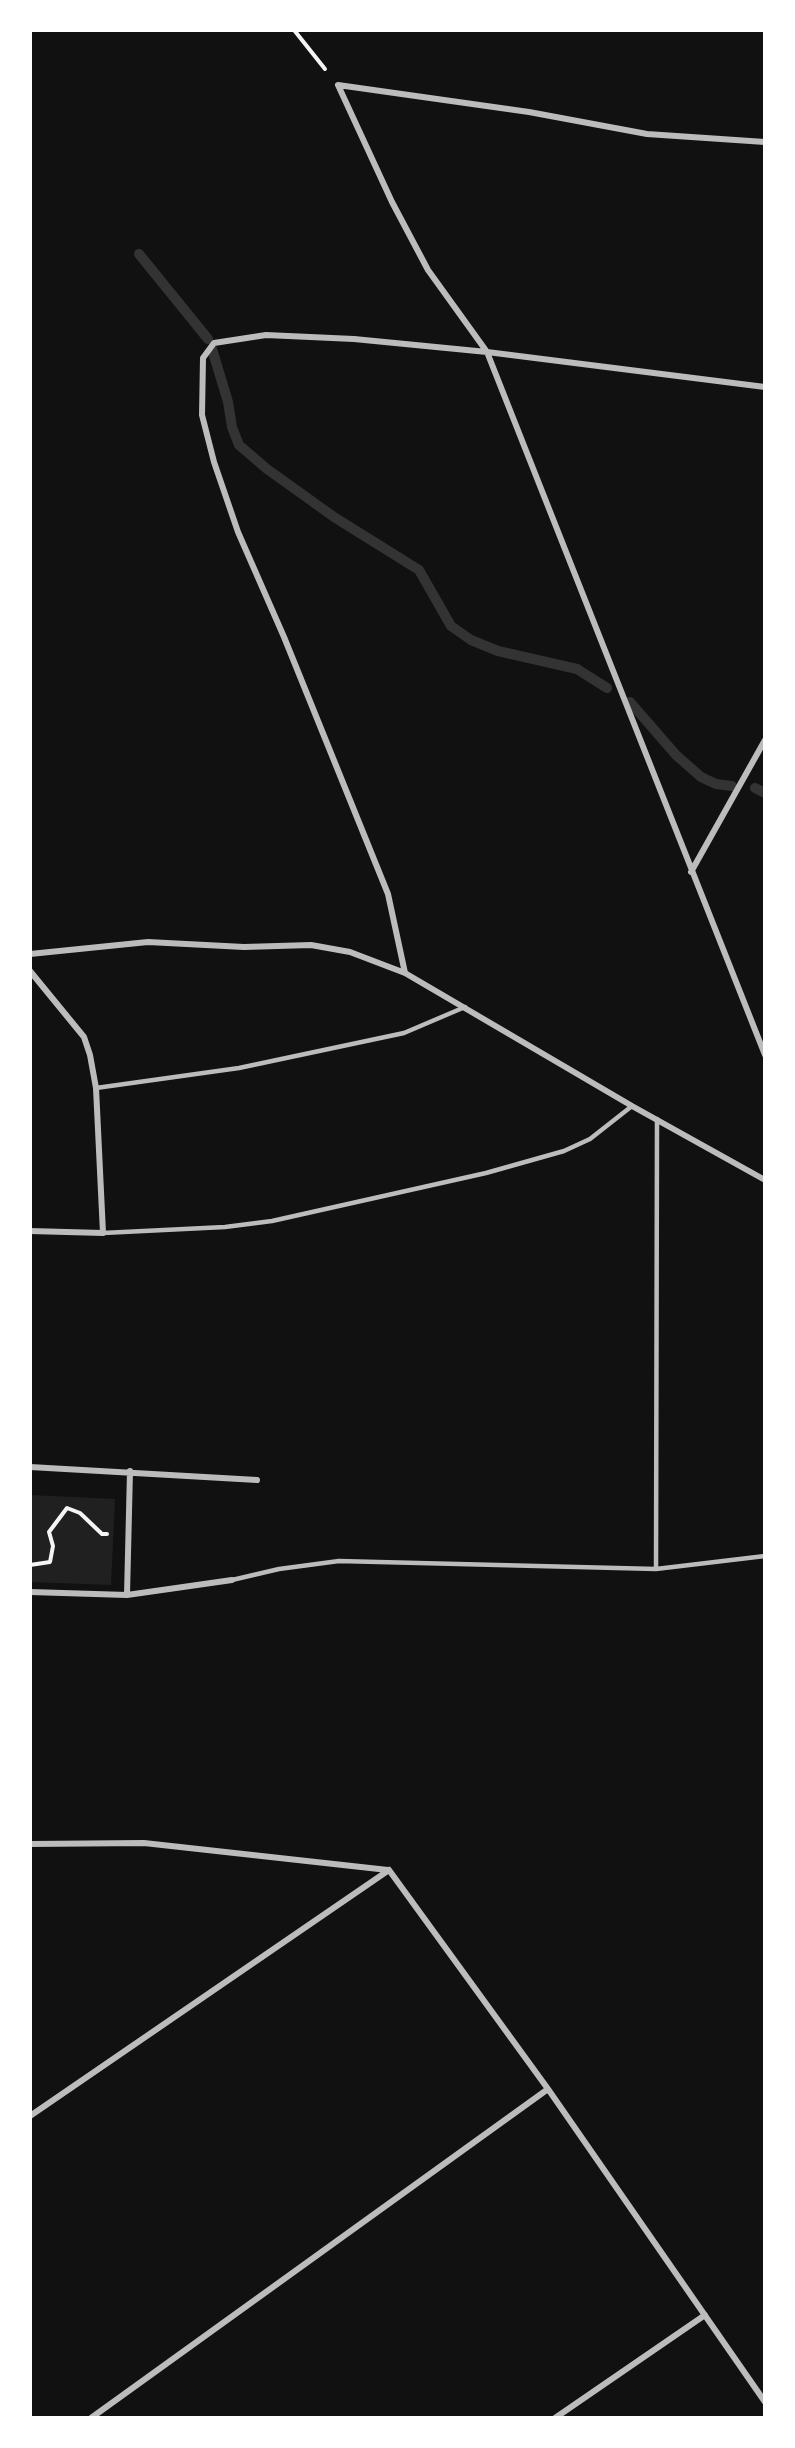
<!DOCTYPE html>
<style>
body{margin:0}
#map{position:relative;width:795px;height:2448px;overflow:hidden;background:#111;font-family:Montserrat,sans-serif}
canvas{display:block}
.frame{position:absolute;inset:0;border:32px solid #fff;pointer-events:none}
</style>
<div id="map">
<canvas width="795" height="2448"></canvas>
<div class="frame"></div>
</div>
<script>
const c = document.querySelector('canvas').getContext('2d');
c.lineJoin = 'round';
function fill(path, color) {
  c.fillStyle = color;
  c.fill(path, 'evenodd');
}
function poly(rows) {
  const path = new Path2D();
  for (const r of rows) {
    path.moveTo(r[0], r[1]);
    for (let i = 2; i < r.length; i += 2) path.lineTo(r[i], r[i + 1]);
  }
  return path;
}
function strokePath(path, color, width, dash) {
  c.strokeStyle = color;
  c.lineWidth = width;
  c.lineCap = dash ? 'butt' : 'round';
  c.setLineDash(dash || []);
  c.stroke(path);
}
const green = poly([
 [30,1495,115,1499,111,1585,30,1582]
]);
const stream = poly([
 [139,254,208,339],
 [212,349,228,402,232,427,239,445,267,469,334,517,419,570,451,626,471,640,498,651,577,669,607,688],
 [630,702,676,755,701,777,716,784,732,786],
 [755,788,765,793]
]);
const path = poly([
 [294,30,325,69],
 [30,1565,50,1562,53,1546,49,1532,67,1508,80,1513,102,1534,107,1534]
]);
const service = poly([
 [96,1088,239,1068,404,1033,465,1007],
 [103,1233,225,1227,272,1221,486,1173,564,1151,590,1139,632,1106],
 [656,1569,657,1119],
 [232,1580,279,1569,339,1561,656,1569,765,1556]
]);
const minor = poly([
 [338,85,392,202,428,270,487,352,765,1055],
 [338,85,529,112,647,134,765,142],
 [691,872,765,740],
 [30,954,148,942,244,947,311,945,350,952,405,973,632,1106,765,1180],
 [30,971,84,1037,90,1055,96,1088,103,1233,30,1231],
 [405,973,388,894,284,637,238,532,214,462,202,415,203,358,214,343,266,335,354,339,487,352,765,387],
 [30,1467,257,1480],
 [30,1592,127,1595,232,1580],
 [127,1595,130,1471],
 [30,1844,144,1843,388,1870],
 [389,1870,548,2089,765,2402],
 [30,2116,389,1870],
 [91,2418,548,2089],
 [555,2418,705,2315]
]);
fill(green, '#202020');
strokePath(stream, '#333', 10);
strokePath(path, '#f5f5f5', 4);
strokePath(service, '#bcbcbc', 4.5);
strokePath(minor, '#bcbcbc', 6);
</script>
